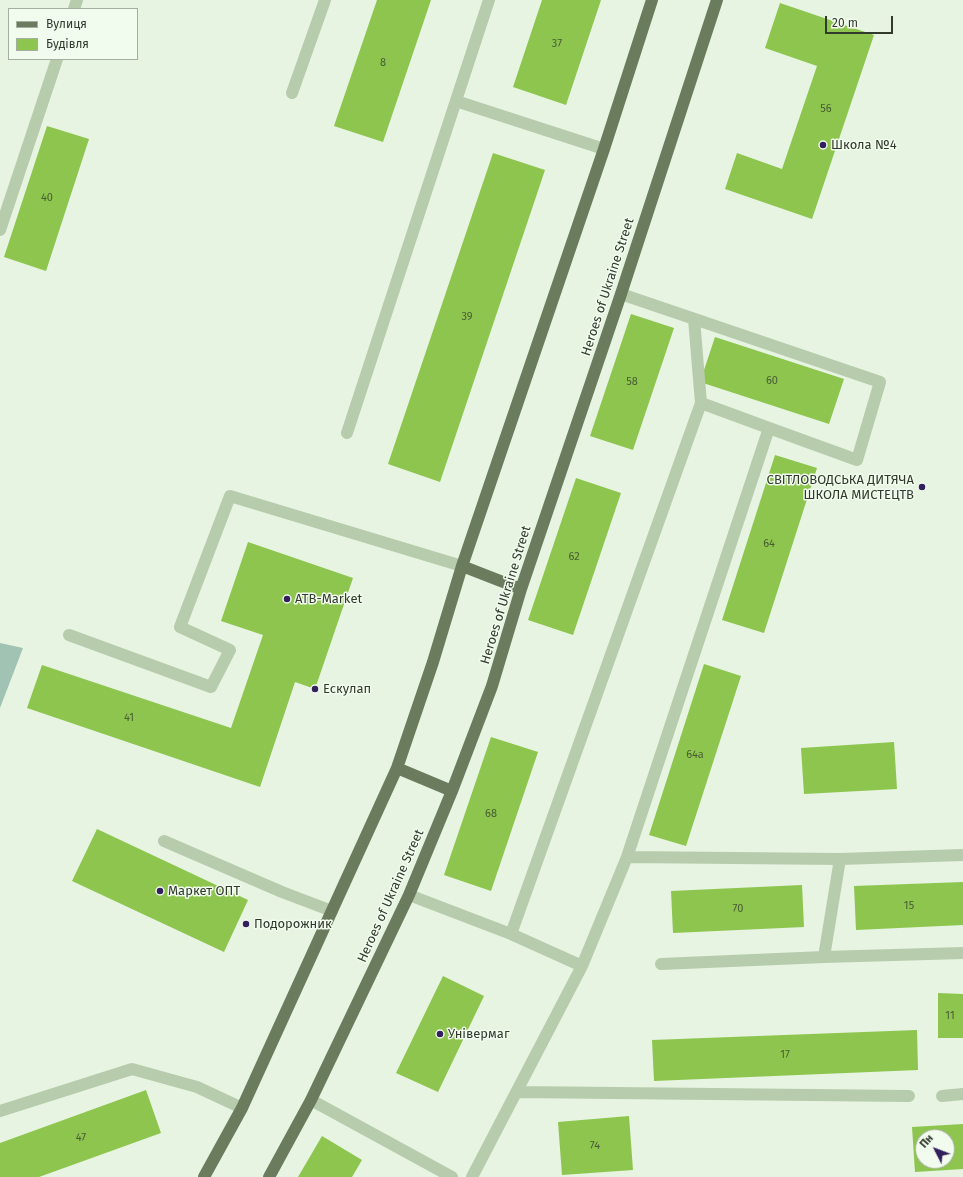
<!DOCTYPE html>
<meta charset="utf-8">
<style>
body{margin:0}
#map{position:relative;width:963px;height:1177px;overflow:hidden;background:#e6f4e1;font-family:"Fira Sans",sans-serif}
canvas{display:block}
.legend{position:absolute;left:8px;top:8px;width:130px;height:52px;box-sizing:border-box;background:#f1fbee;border:1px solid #a5aea0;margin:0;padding:5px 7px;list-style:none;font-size:12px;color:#323b2b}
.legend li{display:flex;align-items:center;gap:8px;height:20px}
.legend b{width:20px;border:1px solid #a5aea0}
.north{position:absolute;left:915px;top:1129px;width:40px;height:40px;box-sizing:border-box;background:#f1fbee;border:1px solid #a5aea0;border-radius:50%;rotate:312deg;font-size:11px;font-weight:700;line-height:16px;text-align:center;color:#323b2b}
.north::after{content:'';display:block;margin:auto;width:14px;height:18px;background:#32205d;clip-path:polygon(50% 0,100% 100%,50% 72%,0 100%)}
.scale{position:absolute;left:825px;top:16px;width:68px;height:18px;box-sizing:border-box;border:2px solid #323b2b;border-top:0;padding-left:5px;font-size:12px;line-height:14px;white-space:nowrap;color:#323b2b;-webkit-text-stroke:3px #f1fbee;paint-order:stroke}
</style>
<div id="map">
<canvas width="963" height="1177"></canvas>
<ul class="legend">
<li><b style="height:5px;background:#6a7c5d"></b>Вулиця</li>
<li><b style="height:11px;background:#8dc54e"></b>Будівля</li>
</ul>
<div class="north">Пн</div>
<div class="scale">20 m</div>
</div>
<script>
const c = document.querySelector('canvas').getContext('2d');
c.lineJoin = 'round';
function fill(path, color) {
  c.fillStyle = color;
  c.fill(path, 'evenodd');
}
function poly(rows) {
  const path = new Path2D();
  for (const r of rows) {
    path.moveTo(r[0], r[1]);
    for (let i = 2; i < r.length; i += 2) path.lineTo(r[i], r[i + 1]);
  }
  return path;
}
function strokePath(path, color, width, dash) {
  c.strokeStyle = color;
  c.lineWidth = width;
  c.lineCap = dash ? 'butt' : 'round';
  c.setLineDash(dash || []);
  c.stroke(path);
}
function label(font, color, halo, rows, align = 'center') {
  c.font = font + ' "Fira Sans",sans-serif';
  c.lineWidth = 3;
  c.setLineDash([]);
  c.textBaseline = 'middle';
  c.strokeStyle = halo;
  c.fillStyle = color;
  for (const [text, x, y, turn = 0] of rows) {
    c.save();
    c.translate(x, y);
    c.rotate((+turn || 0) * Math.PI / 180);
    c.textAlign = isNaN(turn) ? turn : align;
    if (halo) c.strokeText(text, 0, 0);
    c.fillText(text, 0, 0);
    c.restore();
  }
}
const green = poly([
 [0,643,23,648,0,708]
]);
const building = poly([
 [377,0,431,0,383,142,334,126],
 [542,0,601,0,566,105,513,87],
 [780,3,874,35,812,219,725,189,737,153,782,169,817,66,765,48],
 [47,126,89,139,46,271,4,257],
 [493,153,545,170,440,482,388,464],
 [631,314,674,328,633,450,590,436],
 [715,337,844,379,829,424,700,382],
 [775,455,817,468,764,633,722,620],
 [576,478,621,493,573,635,528,620],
 [248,542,353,578,315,689,295,682,260,787,27,708,42,665,231,728,263,635,221,621],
 [704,664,741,676,686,846,649,835],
 [491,737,538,752,491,891,444,875],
 [894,742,897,789,804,794,801,748],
 [97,829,248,900,224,952,72,881],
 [963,882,963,925,856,930,854,886],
 [802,885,804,927,673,933,671,891],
 [443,976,484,996,438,1092,396,1073],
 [938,993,963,994,963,1038,938,1038],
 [917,1030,918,1070,654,1081,652,1040],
 [146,1090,161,1133,39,1177,0,1177,0,1143],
 [629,1116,633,1170,562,1175,558,1122],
 [963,1124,963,1169,915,1172,912,1127],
 [923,1137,947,1137,947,1161,923,1161],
 [322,1136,362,1160,352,1177,298,1177]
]);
const minor = poly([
 [74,9,77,0],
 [292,93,325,0],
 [456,101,604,149],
 [0,230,57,59],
 [621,294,880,382,857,460,769,428],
 [694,319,701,403],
 [347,433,489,0],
 [69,635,211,687,230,650,180,627,230,496,462,566],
 [164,841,282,892,332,911],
 [627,857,840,859,963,855],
 [409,895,511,934,582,966,627,857,769,428,701,403,511,934],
 [824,957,840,859],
 [661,964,824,957,963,953],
 [517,1092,909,1096],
 [942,1096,963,1094],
 [311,1100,452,1177],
 [0,1111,132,1069,197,1087,242,1108],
 [472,1177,582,966]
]);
const major = poly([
 [462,566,521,589],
 [397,768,452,791],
 [204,1177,242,1108,397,768,433,662,462,566,604,149,652,0],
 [269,1177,311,1100,409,895,452,791,492,686,521,589,621,294,717,0]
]);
const markers = [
 [823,145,4,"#32205d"],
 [922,487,4,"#32205d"],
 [287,599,4,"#32205d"],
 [315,689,4,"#32205d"],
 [160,891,4,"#32205d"],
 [246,924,4,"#32205d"],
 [440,1034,4,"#32205d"]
];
const numberNames = [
 ["37",557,44],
 ["8",383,63],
 ["56",826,109],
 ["40",47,198],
 ["39",467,317],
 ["60",772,381],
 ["58",632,382],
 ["64",769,544],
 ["62",574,557],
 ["41",129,718],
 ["64а",695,755],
 ["68",491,814],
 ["15",909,906],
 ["70",738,909],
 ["11",950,1016],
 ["17",785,1055],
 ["47",81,1138],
 ["74",595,1146]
];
const poiNames = [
 ["Школа №4",831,145],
 ["СВІТЛОВОДСЬКА ДИТЯЧА",914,480,"right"],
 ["ШКОЛА МИСТЕЦТВ",914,495,"right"],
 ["ATB-Market",295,599],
 ["Ескулап",323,689],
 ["Маркет ОПТ",168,891],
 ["Подорожник",254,924],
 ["Універмаг",448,1034]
];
const streetNames = [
 ["Heroes of Ukraine Street",608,287,-72],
 ["Heroes of Ukraine Street",506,595,-73],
 ["Heroes of Ukraine Street",391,896,-66]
];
fill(green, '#a1c3b4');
fill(building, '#8dc54e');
strokePath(minor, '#b7ccad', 12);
strokePath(major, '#6a7c5d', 12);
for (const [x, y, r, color] of markers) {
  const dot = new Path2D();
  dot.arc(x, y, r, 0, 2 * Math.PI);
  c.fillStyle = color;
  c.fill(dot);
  strokePath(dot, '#f1fbee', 1.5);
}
label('11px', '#495e34', null, numberNames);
label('13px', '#323b2b', '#f1fbee', poiNames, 'left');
label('13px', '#323b2b', '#f1fbee', streetNames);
</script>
